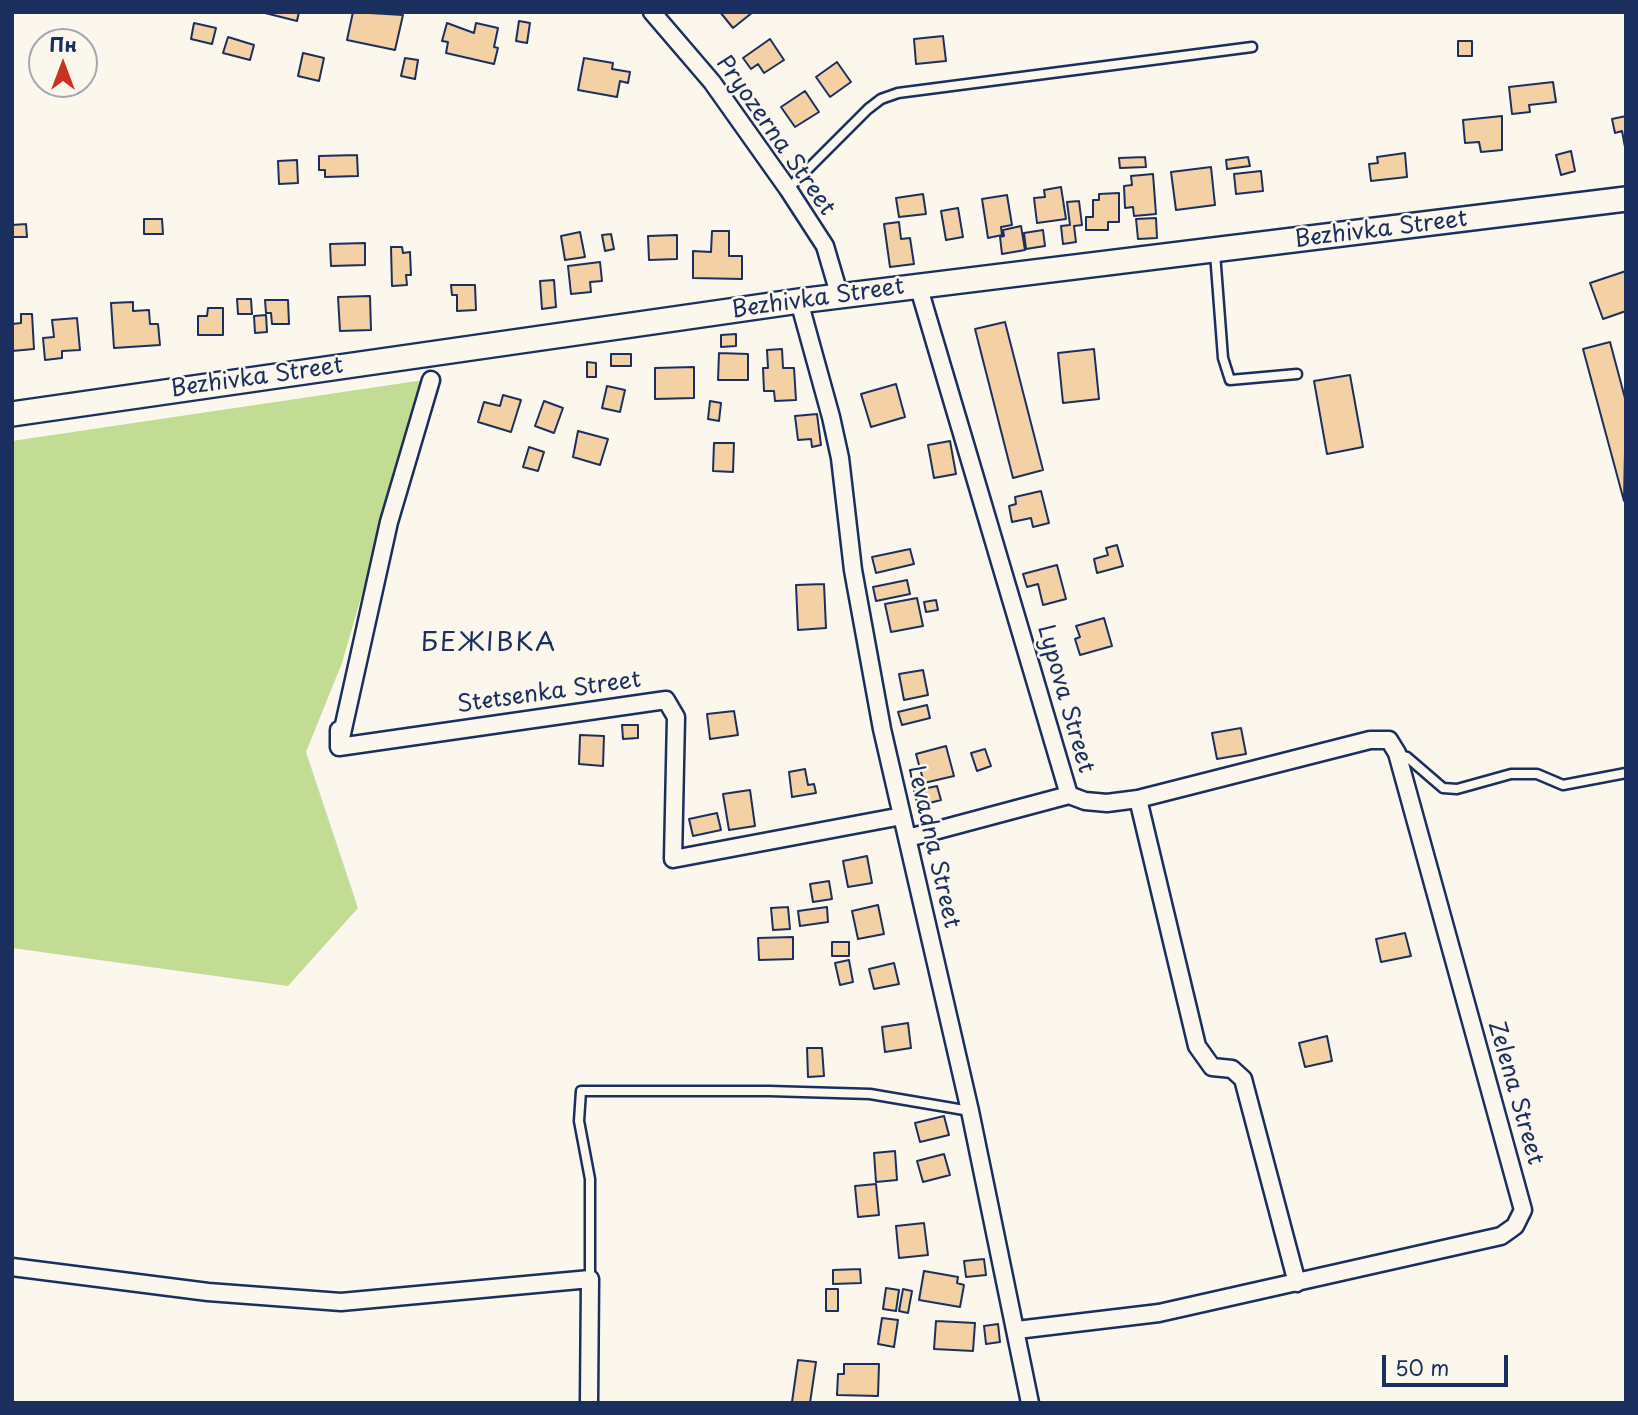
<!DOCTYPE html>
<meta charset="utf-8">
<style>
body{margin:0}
#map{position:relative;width:1638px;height:1415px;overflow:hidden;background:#fbf7ec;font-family:"Playpen Sans",sans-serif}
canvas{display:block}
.frame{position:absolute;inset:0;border:14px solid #1b2f5e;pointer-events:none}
.north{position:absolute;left:28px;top:28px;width:70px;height:70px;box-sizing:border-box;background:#fbf7ec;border:2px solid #a1a7b3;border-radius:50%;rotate:0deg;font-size:19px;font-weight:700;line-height:28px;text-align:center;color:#1b2f5e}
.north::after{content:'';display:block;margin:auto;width:24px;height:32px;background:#c8321e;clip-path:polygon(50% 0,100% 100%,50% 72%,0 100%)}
.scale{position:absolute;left:1382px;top:1355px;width:126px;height:32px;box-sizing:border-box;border:4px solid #1b2f5e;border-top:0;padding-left:9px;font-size:21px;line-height:24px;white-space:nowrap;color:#1b2f5e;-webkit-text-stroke:5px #fbf7ec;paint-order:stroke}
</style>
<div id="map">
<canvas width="1638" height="1415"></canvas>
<div class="frame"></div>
<div class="north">Пн</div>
<div class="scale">50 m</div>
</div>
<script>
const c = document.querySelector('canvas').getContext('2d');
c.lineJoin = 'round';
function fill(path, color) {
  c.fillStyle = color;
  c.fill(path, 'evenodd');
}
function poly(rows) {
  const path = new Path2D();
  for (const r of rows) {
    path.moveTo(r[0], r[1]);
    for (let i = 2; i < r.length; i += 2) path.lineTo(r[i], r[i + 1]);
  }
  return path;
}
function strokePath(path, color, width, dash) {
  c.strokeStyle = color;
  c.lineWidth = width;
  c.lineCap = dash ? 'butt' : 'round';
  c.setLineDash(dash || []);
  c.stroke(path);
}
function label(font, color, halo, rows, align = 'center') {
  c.font = font + ' "Playpen Sans",sans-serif';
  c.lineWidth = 5;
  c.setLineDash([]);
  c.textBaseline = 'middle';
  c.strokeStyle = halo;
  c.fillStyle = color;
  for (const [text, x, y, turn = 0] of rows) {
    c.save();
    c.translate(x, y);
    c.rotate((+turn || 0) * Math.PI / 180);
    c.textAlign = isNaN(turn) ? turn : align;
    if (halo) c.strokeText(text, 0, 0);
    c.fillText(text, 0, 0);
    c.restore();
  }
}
const green = poly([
 [424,380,342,663,306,752,358,908,288,986,12,948,12,441]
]);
const building = poly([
 [261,12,299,12,297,21,261,12],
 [353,12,403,15,395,50,347,40,353,12],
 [720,12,753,12,733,28,720,12],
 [519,21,530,23,527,43,516,41,519,21],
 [194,23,216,28,212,44,191,39,194,23],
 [447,23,474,33,476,23,498,28,494,47,498,48,494,64,446,53,448,42,442,41,447,23],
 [943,36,946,61,916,64,914,39,943,36],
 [228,37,254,45,250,60,223,53,228,37],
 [770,39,784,60,764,73,758,64,751,69,743,58,770,39],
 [1458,41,1472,41,1472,56,1458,56,1458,41],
 [303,53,324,58,319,81,298,76,303,53],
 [405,58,418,60,415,79,401,76,405,58],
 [584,58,613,63,612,69,630,72,628,83,620,81,617,97,578,90,584,58],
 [837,62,851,82,830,97,816,77,837,62],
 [1553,82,1556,102,1529,105,1530,112,1512,114,1509,87,1553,82],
 [805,91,819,112,795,127,781,107,805,91],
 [1502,116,1502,150,1481,152,1479,142,1465,143,1463,120,1502,116],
 [1626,116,1626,147,1625,147,1622,131,1615,133,1612,119,1626,116],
 [1571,151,1575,171,1561,175,1556,155,1571,151],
 [1405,153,1407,177,1371,181,1369,164,1378,163,1377,157,1405,153],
 [357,155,358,176,325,177,325,170,319,170,319,156,357,155],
 [1145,157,1146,167,1120,168,1119,158,1145,157],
 [1248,157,1250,166,1227,169,1226,160,1248,157],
 [297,160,298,183,279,184,278,161,297,160],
 [1211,167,1215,205,1176,210,1171,172,1211,167],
 [1261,171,1263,191,1236,194,1234,174,1261,171],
 [1153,174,1156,214,1134,216,1133,207,1125,208,1124,186,1132,185,1131,176,1153,174],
 [1061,187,1066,219,1037,223,1034,198,1045,197,1044,190,1061,187],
 [1119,193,1119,222,1108,222,1108,230,1086,230,1086,217,1093,217,1093,200,1099,200,1099,194,1119,193],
 [923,194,926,214,899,217,896,198,923,194],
 [1007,195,1012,225,1001,227,1002,235,988,238,982,199,1007,195],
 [1079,201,1082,225,1074,226,1076,242,1063,244,1061,226,1070,225,1067,202,1079,201],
 [958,208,963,237,946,240,941,211,958,208],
 [1156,218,1157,238,1138,239,1136,219,1156,218],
 [144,219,162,219,163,234,144,234,144,219],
 [899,222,901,239,910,238,914,264,890,267,884,224,899,222],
 [26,224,27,237,12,237,12,225,26,224],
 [1021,226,1025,250,1002,254,1000,237,1004,236,1003,230,1021,226],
 [1043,230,1045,246,1026,249,1024,233,1043,230],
 [712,231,729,231,729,256,742,256,742,279,693,278,693,251,711,252,712,231],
 [580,232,585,257,565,260,561,236,580,232],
 [611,234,614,249,605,251,602,235,611,234],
 [677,235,677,259,649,260,648,236,677,235],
 [365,243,365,265,331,266,330,244,365,243],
 [391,247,402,247,403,253,410,252,411,275,406,275,407,285,392,286,391,247],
 [600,262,602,281,590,282,591,292,571,294,568,266,600,262],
 [1626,271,1626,311,1603,319,1590,283,1626,271],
 [554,280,556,307,542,309,540,281,554,280],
 [451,285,475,285,476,310,457,311,457,295,452,295,451,285],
 [370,296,371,330,340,331,338,297,370,296],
 [237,299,251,299,252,314,238,314,237,299],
 [265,300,288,300,289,324,272,324,271,313,266,313,265,300],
 [133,302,133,311,149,310,150,324,158,324,160,345,114,348,111,303,133,302],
 [208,308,223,308,223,335,198,335,198,316,207,316,208,308],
 [21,314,32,314,34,349,12,351,12,324,21,323,21,314],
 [266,315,267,332,255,333,254,316,266,315],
 [77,318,80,350,62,351,62,358,45,360,43,338,54,337,52,320,77,318],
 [1005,322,1043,470,1013,478,975,329,1005,322],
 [736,334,736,346,721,347,721,335,736,334],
 [1610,342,1626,402,1624,501,1583,349,1610,342],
 [782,349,783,368,794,368,796,400,775,401,774,391,764,391,763,368,768,368,767,350,782,349],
 [1094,349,1099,399,1063,403,1058,353,1094,349],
 [719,353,748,354,748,380,718,380,719,353],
 [611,354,631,354,631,366,611,366,611,354],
 [587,362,596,363,596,377,587,377,587,362],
 [694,367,694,398,655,399,655,368,694,367],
 [1350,375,1363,447,1327,454,1314,381,1350,375],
 [896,384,905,417,871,427,861,394,896,384],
 [607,386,625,390,620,412,602,408,607,386],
 [503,395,521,400,511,432,478,422,484,402,500,406,503,395],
 [544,401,563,408,554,433,535,426,544,401],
 [710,401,721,403,719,421,708,419,710,401],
 [817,414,821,445,812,447,811,439,798,440,795,416,817,414],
 [578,431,608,439,600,465,573,457,578,431],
 [950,441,956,474,934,478,928,445,950,441],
 [714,443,734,443,733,472,713,471,714,443],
 [529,447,544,452,538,471,523,467,529,447],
 [1041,491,1049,523,1033,527,1031,518,1012,522,1009,506,1016,504,1015,497,1041,491],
 [1117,545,1123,566,1097,573,1094,559,1108,555,1106,548,1117,545],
 [910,549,914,564,876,573,872,557,910,549],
 [1057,565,1066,599,1043,605,1038,584,1027,587,1023,574,1057,565],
 [907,580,910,594,876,601,873,587,907,580],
 [824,584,826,628,798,630,796,585,824,584],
 [917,598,923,626,891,632,885,604,917,598],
 [936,600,938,610,926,612,924,602,936,600],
 [1104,618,1112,646,1080,655,1075,639,1080,637,1076,626,1104,618],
 [923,670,928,695,904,700,899,674,923,670],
 [927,705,930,718,902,725,898,712,927,705],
 [734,711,738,735,710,739,707,714,734,711],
 [622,725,638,725,638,738,623,739,622,725],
 [1241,728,1246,754,1217,759,1212,733,1241,728],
 [580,735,604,736,603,766,579,764,580,735],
 [946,746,954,776,924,783,916,754,946,746],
 [985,749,991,766,977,771,971,753,985,749],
 [805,769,808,785,814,784,816,793,792,797,789,772,805,769],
 [937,786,941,800,918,806,914,791,937,786],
 [750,790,755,826,729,830,723,794,750,790],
 [717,813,721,830,693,836,689,819,717,813],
 [867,856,872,883,848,887,843,861,867,856],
 [829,881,832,899,813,902,810,884,829,881],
 [878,905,884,934,858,939,852,911,878,905],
 [788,907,790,929,773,930,771,908,788,907],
 [827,907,828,922,800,926,798,911,827,907],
 [1405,933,1411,956,1381,962,1376,939,1405,933],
 [793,937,793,959,759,960,758,938,793,937],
 [832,942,849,942,849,956,832,956,832,942],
 [849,960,853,982,840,985,835,963,849,960],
 [894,963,899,984,874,989,869,969,894,963],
 [908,1023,911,1048,885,1052,882,1027,908,1023],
 [1327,1036,1332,1061,1305,1067,1299,1043,1327,1036],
 [807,1048,822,1048,824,1076,808,1077,807,1048],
 [944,1116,949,1135,920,1142,915,1123,944,1116],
 [895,1151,897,1180,876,1182,874,1153,895,1151],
 [944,1154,950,1175,923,1182,917,1161,944,1154],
 [876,1184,879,1215,858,1217,855,1186,876,1184],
 [924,1223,928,1255,899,1258,896,1226,924,1223],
 [984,1259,986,1275,966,1277,964,1261,984,1259],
 [860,1269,861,1283,833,1284,833,1270,860,1269],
 [924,1271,958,1277,957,1283,964,1285,960,1307,919,1300,924,1271],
 [886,1288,899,1290,896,1311,883,1309,886,1288],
 [826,1289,838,1289,838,1311,826,1311,826,1289],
 [903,1289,912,1291,908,1313,899,1311,903,1289],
 [882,1318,898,1320,894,1347,878,1344,882,1318],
 [936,1321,975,1323,973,1351,934,1349,936,1321],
 [998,1324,1000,1342,986,1344,984,1326,998,1324],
 [798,1360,816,1362,810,1403,792,1402,798,1360],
 [844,1364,879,1364,878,1396,837,1395,838,1374,844,1374,844,1364]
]);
const lane = poly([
 [788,189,868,109,881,99,898,93,1252,47],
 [1215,253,1223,358,1230,380,1297,374],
 [1398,754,1407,757,1443,788,1457,789,1511,774,1537,774,1563,785,1626,773],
 [590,1279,590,1179,579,1121,581,1091,769,1091,870,1094,970,1111]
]);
const street = poly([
 [652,12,712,82,788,189,825,246,840,297],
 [918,285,1069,795,1085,801,1107,803,1138,799,1370,740,1389,740,1397,753,1523,1210,1515,1226,1501,1236,1159,1313,1017,1330],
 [799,301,831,417,840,458,853,570,882,729,970,1111,1030,1403],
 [339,730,339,747,389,522,431,380],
 [339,747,666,700,676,717,673,859,902,816],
 [1138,799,1197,1046,1212,1067,1232,1069,1243,1079,1297,1283],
 [908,838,1069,795],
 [12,1267,208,1292,341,1302,590,1279,589,1403]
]);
const secondary = poly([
 [12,414,799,301,1626,199]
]);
const streetNames = [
 ["Pryozerna Street",775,136,55],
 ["Bezhivka Street",1381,230,-7],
 ["Bezhivka Street",818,299,-8],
 ["Bezhivka Street",257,378,-8],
 ["Stetsenka Street",549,693,-8],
 ["Lypova Street",1065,699,74],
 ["Levadna Street",933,847,77],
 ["Zelena Street",1515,1093,74]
];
const quarterNames = [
 ["БЕЖІВКА",489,644]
];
fill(green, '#c2dc93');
fill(building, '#f4d1a5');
strokePath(building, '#1b2f5e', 2);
strokePath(lane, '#1b2f5e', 13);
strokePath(street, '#1b2f5e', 21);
strokePath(secondary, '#1b2f5e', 28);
strokePath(lane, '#fbf7ec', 8);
strokePath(street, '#fbf7ec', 16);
strokePath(secondary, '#fbf7ec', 23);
label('23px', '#1b2f5e', '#fbf7ec', streetNames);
c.letterSpacing = '2px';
label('26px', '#1b2f5e', '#fbf7ec', quarterNames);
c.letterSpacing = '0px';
</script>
